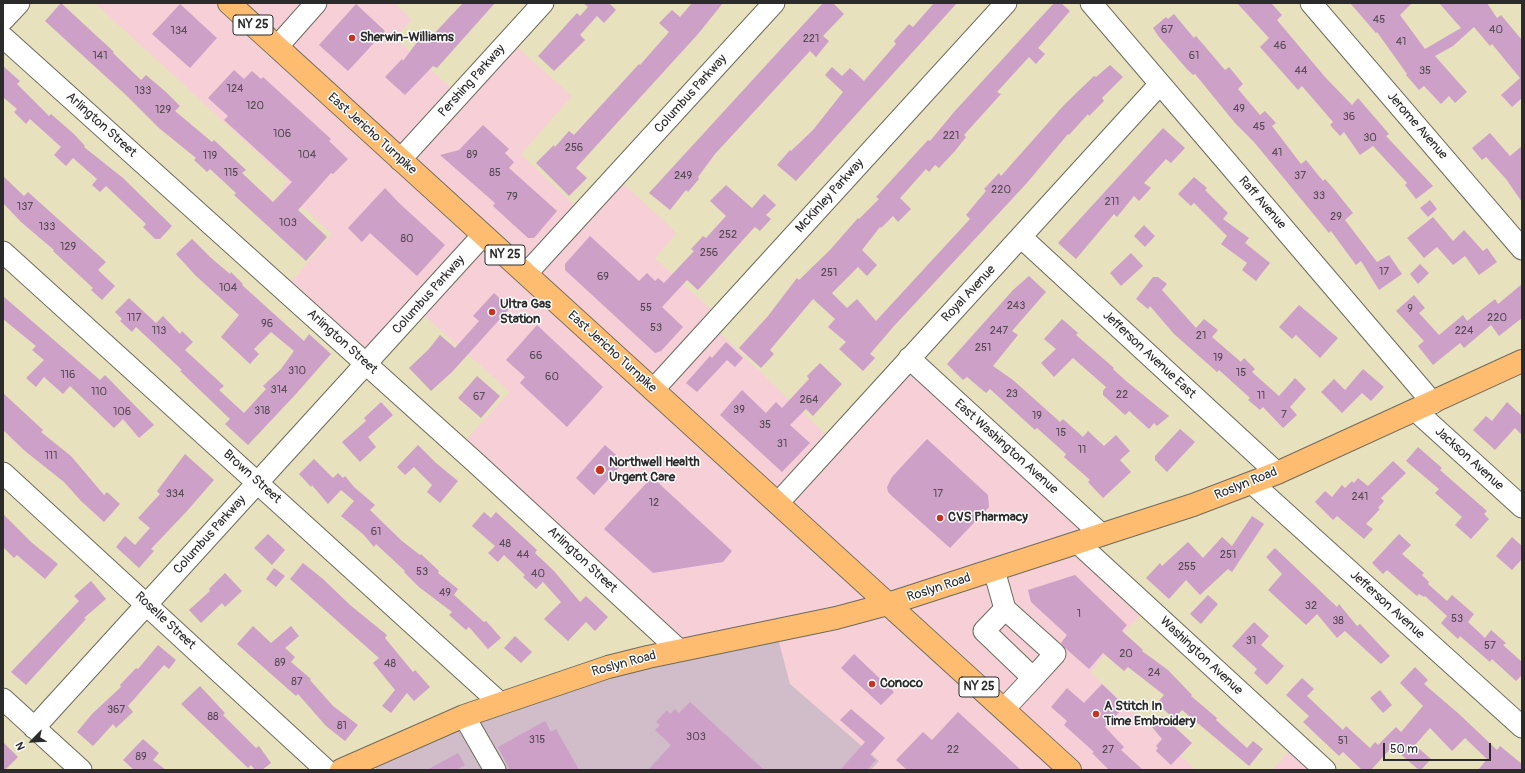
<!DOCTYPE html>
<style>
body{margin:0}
#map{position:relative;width:1525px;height:773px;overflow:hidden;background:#e7e1be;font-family:Pangolin,sans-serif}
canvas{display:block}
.frame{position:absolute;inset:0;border:4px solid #2b2b2b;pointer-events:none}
.north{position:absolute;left:12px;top:721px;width:40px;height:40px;-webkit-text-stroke:3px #fff;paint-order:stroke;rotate:246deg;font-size:11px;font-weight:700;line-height:16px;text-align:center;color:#2b2b2b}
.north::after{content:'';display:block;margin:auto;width:14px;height:18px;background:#2b2b2b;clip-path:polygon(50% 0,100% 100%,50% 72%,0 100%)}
.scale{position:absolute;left:1383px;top:743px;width:108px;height:18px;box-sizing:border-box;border:2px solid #2b2b2b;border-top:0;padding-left:5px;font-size:12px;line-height:14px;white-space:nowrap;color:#2b2b2b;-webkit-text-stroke:3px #fff;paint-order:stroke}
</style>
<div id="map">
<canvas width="1525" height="773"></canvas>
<div class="frame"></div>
<div class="north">N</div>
<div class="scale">50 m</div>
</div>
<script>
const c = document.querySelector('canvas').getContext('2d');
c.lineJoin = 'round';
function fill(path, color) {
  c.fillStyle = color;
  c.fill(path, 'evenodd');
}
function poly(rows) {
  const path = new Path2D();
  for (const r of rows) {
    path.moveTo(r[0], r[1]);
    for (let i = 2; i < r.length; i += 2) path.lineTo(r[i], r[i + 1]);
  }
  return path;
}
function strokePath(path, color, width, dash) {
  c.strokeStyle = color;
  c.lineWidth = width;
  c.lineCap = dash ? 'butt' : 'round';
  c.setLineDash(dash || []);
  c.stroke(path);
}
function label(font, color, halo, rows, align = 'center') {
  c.font = font + ' Pangolin,sans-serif';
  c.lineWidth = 3;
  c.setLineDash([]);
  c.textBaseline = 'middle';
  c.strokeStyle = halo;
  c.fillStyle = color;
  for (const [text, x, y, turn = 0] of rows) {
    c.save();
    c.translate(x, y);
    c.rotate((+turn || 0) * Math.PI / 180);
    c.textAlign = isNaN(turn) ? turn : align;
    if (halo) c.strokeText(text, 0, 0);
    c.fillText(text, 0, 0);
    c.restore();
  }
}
const built = poly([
 [95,3,395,3,412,20,395,38,459,95,509,40,572,96,521,154,582,213,616,177,677,233,655,258,720,318,713,327,834,442,909,358,1102,535,1079,542,1146,608,1090,672,1196,770,871,770,879,761,790,684,776,631,680,651,459,447,510,392,417,309,369,361,287,287,332,234,282,188,288,181],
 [1293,747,1318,770,1272,770]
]);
const industrial = poly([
 [776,631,790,684,879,761,871,770,377,770,370,758,468,715]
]);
const building = poly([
 [61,3,114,52,113,53,141,80,146,75,166,92,180,106,175,111,212,142,214,140,246,170,242,173,273,202,292,182,224,120,228,116,208,98,234,70,244,79,252,71,261,79,263,77,331,139,329,141,348,159,333,174,331,173,298,210,327,237,306,261,234,195,236,193,210,169,207,172,194,160,196,158,159,128,127,96,45,21],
 [463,3,495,3,437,68,433,66,405,95,385,77,402,59,403,61,423,34,429,39],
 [583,3,609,3,616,10,604,23,597,16,580,35,585,40,554,71,538,56,577,13,580,16,588,7],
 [692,3,723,3,698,34,576,168,587,178,569,196,536,163,554,145,555,147,569,131,574,135,639,64,640,65,669,32,659,23,672,10,680,17],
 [823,3,833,3,844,14,823,36,829,41,816,57,810,51,715,154,698,177,699,179,688,192,686,190,670,210,649,193],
 [934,3,957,3,796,181,777,165,790,150,791,151,813,130,843,92,825,75,832,67,842,76,850,68,864,81,896,44,894,41,909,24,913,27],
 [1054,3,1061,3,1070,11,1038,48,1045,54,1036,64,1029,57,997,92,1001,94,964,135,966,137,955,151,939,168,935,165,929,172,926,169,900,198,911,209,898,222,893,216,881,228,880,227,862,250,877,265,867,276,858,267,832,293,847,308,857,299,876,321,970,219,966,215,986,191,984,189,999,173,1001,176,1064,105,1094,76,1096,77,1110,65,1123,77,1102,98,1104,101,1089,116,1088,114,1069,135,1068,134,1026,184,894,326,870,354,875,358,863,371,839,349,846,342,828,327,835,319,813,299,770,350,774,354,761,368,739,348,768,316,797,278,799,280,830,250,858,218,859,219,879,199,876,197,928,140,930,141,954,112],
 [1237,3,1271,3,1282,15,1277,20,1325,77,1352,105,1358,98,1389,134,1386,136,1433,186,1416,199,1405,185,1407,183,1373,146,1360,155,1344,132,1340,136,1330,125,1333,122,1302,86,1298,90,1260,47,1269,38],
 [1350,3,1412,3,1400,15,1425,49,1461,28,1439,3,1487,3,1497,18,1501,15,1522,40,1522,98,1512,107,1501,95,1520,78,1492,44,1490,46,1474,27,1453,46,1435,56,1467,92,1455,103,1449,96,1441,104,1424,86,1419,90,1406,75,1407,74,1377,32,1376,33],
 [180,4,217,38,190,68,152,34],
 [356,4,385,31,348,71,319,45],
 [1174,14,1194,38,1196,36,1225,70,1229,67,1243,84,1238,89,1260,115,1265,111,1276,123,1272,126,1301,164,1306,160,1323,181,1325,179,1333,188,1353,213,1345,220,1377,262,1389,255,1402,274,1379,290,1361,261,1356,265,1331,231,1329,233,1254,142,1235,123,1195,74,1193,75,1186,68,1159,37,1153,28,1166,17,1168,19],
 [3,66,20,81,17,84,49,116,51,114,74,134,85,146,84,147,123,178,172,226,160,239,155,239,143,227,146,224,106,186,100,192,92,185,97,179,73,158,66,166,54,155,61,147,30,119,26,124,14,112,17,109,3,97],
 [483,125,509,149,505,153,514,162,509,168,557,211,534,238,528,238,493,206,495,203,440,155,459,150],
 [1163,128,1185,148,1171,163,1166,159,1144,183,1151,188,1139,201,1134,196,1117,217,1114,214,1076,259,1058,243],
 [1490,133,1510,156,1522,146,1522,202,1506,179,1486,157,1482,160,1472,148],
 [3,176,24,196,28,192,106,262,98,270,115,286,102,300,91,290,93,288,53,251,54,250,21,222,3,203],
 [1194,177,1207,188,1205,190,1228,213,1223,219,1249,238,1245,243,1270,263,1256,281,1242,270,1247,263,1221,244,1227,236,1194,203,1191,206,1178,194],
 [726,185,752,208,764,194,776,205,766,215,771,219,760,231,755,227,751,231,698,290,687,280,662,307,683,327,661,351,655,353,565,270,565,264,590,236,639,281,647,273,655,281,658,278,664,283,694,251,691,249,703,236,706,238,726,216,710,201],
 [385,188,398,202,445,245,417,276,370,233,362,242,348,228],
 [1430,200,1437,209,1428,217,1420,208],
 [1433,217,1453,241,1464,230,1483,251,1487,248,1497,262,1479,275,1465,256,1453,265,1437,247,1424,258,1407,238],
 [1144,225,1155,236,1145,247,1134,236],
 [192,239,210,257,230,274,231,272,243,284,242,285,304,341,309,334,331,354,296,394,248,445,225,424,230,419,180,371,182,370,136,327,132,332,120,321,122,319,115,312,129,298,156,323,163,316,180,334,182,331,193,342,185,350,224,386,219,390,244,413,266,389,263,386,281,369,294,351,271,332,254,349,259,354,250,364,221,337,239,315,195,275,176,254],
 [1131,253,1143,266,1121,286,1110,273],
 [1420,264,1429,273,1418,284,1410,274],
 [1029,276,1046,292,1012,331,1018,335,993,366,1013,380,1060,422,1063,419,1083,437,1088,431,1104,446,1116,435,1130,451,1120,460,1131,472,1103,498,1088,482,1090,480,1064,457,1066,454,1037,428,1035,430,990,389,986,393,967,377,963,380,947,364,1013,290],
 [1153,277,1158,277,1167,284,1162,290,1196,328,1204,319,1218,330,1212,337,1241,362,1244,358,1255,369,1252,372,1279,396,1295,378,1306,389,1290,407,1297,415,1283,428,1263,407,1260,410,1248,400,1250,398,1219,370,1217,372,1174,334,1150,306,1148,309,1136,299],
 [1522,284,1522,318,1499,336,1491,325,1464,348,1460,343,1433,365,1418,346,1424,341,1396,311,1414,295,1425,308,1419,313,1439,335,1463,315,1467,321,1495,299,1498,304],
 [494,293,510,308,452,372,431,391,409,368,428,350,440,335,455,348,479,321,473,316],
 [3,296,100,380,105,375,154,425,139,438,123,419,114,428,70,386,63,394,44,377,36,387,26,378,44,360,32,350,36,346,3,319],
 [1299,305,1338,338,1320,358,1296,335,1292,339,1279,327],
 [1062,319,1078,333,1076,335,1114,368,1113,369,1126,381,1169,416,1157,426,1154,423,1149,429,1129,411,1125,415,1103,395,1103,391,1106,387,1073,358,1054,377,1041,363,1056,349,1044,339],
 [537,325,603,387,567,427,520,383,525,377,506,360],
 [726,342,743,358,735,367,727,360,697,392,686,383,710,356,712,358],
 [820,363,842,384,813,416,806,409,790,425,810,443,782,472,720,415,742,390,766,413,776,402,782,408,809,379,807,376],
 [1363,369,1384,387,1371,401,1362,393,1342,413,1321,392,1334,379,1345,390],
 [477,376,500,396,481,418,458,398],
 [3,393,43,430,41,432,71,456,104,495,107,492,120,504,104,522,81,501,64,482,25,451,3,430],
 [381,402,393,415,368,437,376,447,360,462,342,442,366,421,364,418],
 [1507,402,1522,416,1522,435,1515,428,1495,450,1473,430,1486,416,1492,421],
 [1180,429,1195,442,1167,472,1155,460,1155,456],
 [927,439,988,495,989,507,950,548,893,497,888,492,887,487,892,477],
 [418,445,436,463,458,481,440,503,427,492,432,485,414,467,405,475,397,467],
 [605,445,624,462,594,495,576,478],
 [1418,447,1442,468,1440,470,1487,511,1484,514,1489,519,1471,539,1455,525,1462,517,1435,493,1439,489,1406,461],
 [185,454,214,480,187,511,151,549,154,551,139,568,116,547,125,536,135,545,150,528,138,518,160,494,157,491],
 [314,459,333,478,338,473,343,478,345,476,354,487,375,505,370,510,402,541,420,555,421,554,439,571,438,573,458,589,454,595,484,622,486,621,501,638,488,649,469,627,466,630,449,615,452,612,419,587,404,572,405,571,376,544,374,547,363,534,341,516,354,501,341,490,328,504,312,485,311,487,299,474],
 [1393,461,1406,473,1381,498,1384,501,1378,508,1380,509,1366,524,1373,529,1364,539,1337,516,1333,520,1315,502,1325,491,1332,497,1342,485,1345,488,1352,481,1354,483,1358,478,1368,486],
 [652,477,732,551,723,562,653,573,604,529],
 [484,512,491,518,496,512,537,550,535,553,554,571,580,602,586,596,608,617,595,631,586,622,568,641,544,619,561,602,543,582,536,589,523,577,525,575,504,555,498,562,488,553,495,546,472,526],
 [3,514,31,542,58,564,45,579,17,555,14,558,3,547],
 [1252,516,1264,524,1232,572,1228,569,1200,595,1186,580,1169,599,1146,578,1160,563,1162,566,1188,542,1203,558,1222,537,1232,546],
 [268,534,285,550,272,565,254,548],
 [1399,534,1411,545,1402,554,1424,573,1422,575,1429,582,1428,584,1447,601,1452,595,1474,614,1468,622,1485,638,1491,630,1506,643,1503,645,1522,662,1522,675,1516,681,1492,659,1490,662,1460,636,1458,639,1445,627,1441,623,1447,616,1425,596,1424,597,1419,594,1417,596,1387,570,1383,574,1372,563],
 [1512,537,1522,546,1522,559,1512,570,1496,556],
 [1275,548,1337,607,1339,604,1357,626,1360,624,1390,656,1381,664,1345,631,1337,638,1317,614,1306,625,1268,590,1282,574,1266,557],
 [303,563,323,579,350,605,387,635,385,638,413,672,415,670,430,687,414,701,407,693,391,713,382,706,395,690,373,663,379,658,290,579],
 [274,568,285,576,276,587,266,579],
 [225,573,242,591,225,607,222,603,201,623,189,610,210,591,209,589],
 [1075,575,1127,625,1122,631,1143,650,1142,651,1168,670,1192,695,1191,696,1217,718,1216,720,1247,748,1253,741,1263,749,1249,766,1182,710,1174,719,1157,703,1164,695,1128,667,1124,671,1103,653,1089,669,1064,647,1061,643,1067,635,1031,602,1028,590],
 [91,581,106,599,84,618,86,619,26,685,11,672,79,601,74,596],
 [1208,595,1218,604,1201,624,1190,614],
 [1254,622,1269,636,1261,645,1284,666,1267,685,1254,673,1257,669,1232,646],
 [253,626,271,643,291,626,299,636,285,648,295,657,291,662,311,679,310,680,333,706,358,725,345,741,326,726,298,694,296,696,237,644],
 [515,636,532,652,521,663,504,648],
 [158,645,176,660,169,669,164,665,128,706,133,712,116,728,113,724,93,746,77,732,92,714,121,687,120,685,136,668,138,669],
 [854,654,894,692,881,705,841,668],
 [1415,667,1428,680,1424,684,1459,714,1497,750,1500,746,1522,764,1522,770,1478,770,1487,759,1465,738,1452,751,1430,728,1415,745,1431,759,1421,770,1419,770,1392,747,1371,770,1362,770,1343,752,1339,756,1303,722,1309,716,1286,695,1302,678,1314,689,1307,696,1343,730,1346,726,1370,748,1375,742,1378,745,1396,727,1401,732,1423,706,1400,683],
 [1102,684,1125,706,1105,727,1124,747,1121,750,1143,770,1109,770,1092,753,1094,752,1064,725,1067,721,1051,707,1067,688,1084,703],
 [200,686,225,713,223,715,256,748,259,746,271,763,262,770,255,770,251,765,248,768,181,704],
 [1380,690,1392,705,1383,713,1370,698],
 [690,702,764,770,648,770,671,745,655,730,660,725,656,722,667,710,670,714,675,709,679,713],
 [851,709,885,738,870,755,876,760,867,770,840,770,865,742,840,720],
 [958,712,1021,770,907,770,896,760,923,732,932,740],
 [1163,716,1192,743,1171,765,1156,751,1158,748,1156,746,1162,739,1152,727],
 [545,721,551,732,556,729,579,770,510,770,498,747],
 [143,739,159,753,153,760,166,770,134,770,123,760],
 [3,742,18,757,5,770,3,770],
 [458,753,465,765,456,770,427,770]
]);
const minor = poly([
 [1091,3,1433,403],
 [1311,3,1522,249],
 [3,20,19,3],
 [3,37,476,463,679,650],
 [277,47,316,3],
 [400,160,543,3],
 [1021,237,1277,473],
 [3,252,500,703],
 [526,274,774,3],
 [909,358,1102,535],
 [653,390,1006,3],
 [1415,410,1522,507],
 [3,473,326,770],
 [1252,483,1522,727],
 [778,503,1160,84],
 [1078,543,1325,770],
 [994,570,1005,609],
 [3,699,81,770],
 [1004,709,1033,678,1055,654,1005,609,984,631,1033,678],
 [464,716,495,770],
 [34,728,483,235]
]);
const major = poly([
 [229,3,1070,770],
 [341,770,464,716,608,667,648,657,836,618,888,604,1193,505,1277,473,1522,361]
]);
const markers = [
 [352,38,4,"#c8321e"],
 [492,312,4,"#c8321e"],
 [600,470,5,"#c8321e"],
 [940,518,4,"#c8321e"],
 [872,684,4,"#c8321e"],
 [1096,714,4,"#c8321e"]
];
const numberNames = [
 ["45",1379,20],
 ["67",1167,30],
 ["40",1496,30],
 ["134",179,31],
 ["221",811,39],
 ["41",1401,42],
 ["46",1280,46],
 ["141",100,56],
 ["61",1194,56],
 ["44",1301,71],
 ["35",1425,71],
 ["124",235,89],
 ["133",143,91],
 ["120",255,106],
 ["49",1239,109],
 ["129",163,110],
 ["36",1349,117],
 ["45",1259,127],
 ["106",282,134],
 ["221",951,136],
 ["30",1370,138],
 ["256",574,148],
 ["41",1277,153],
 ["104",307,155],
 ["89",472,155],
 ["119",210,156],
 ["115",231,173],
 ["85",495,173],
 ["249",683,176],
 ["37",1300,176],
 ["220",1001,190],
 ["33",1319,196],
 ["79",512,197],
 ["211",1112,202],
 ["137",25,207],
 ["29",1336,217],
 ["103",288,223],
 ["133",47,227],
 ["252",728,235],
 ["80",407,239],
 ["129",68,247],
 ["256",709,253],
 ["17",1384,272],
 ["251",829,273],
 ["69",603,277],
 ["104",228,288],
 ["243",1016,306],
 ["55",646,308],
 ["9",1410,309],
 ["117",134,318],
 ["220",1497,318],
 ["96",267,324],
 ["53",656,328],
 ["113",159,331],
 ["247",999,331],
 ["224",1464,331],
 ["21",1201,336],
 ["251",983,348],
 ["66",536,356],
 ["19",1218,358],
 ["310",297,371],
 ["15",1241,373],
 ["116",68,375],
 ["60",552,377],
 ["314",279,390],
 ["110",99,392],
 ["23",1012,394],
 ["22",1122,395],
 ["11",1261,396],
 ["67",479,397],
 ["264",809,400],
 ["39",739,410],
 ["318",262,411],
 ["106",122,412],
 ["7",1284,415],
 ["19",1037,416],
 ["35",765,425],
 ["15",1061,433],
 ["31",782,444],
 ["11",1082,450],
 ["111",51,456],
 ["334",175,494],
 ["17",938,494],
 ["241",1360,497],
 ["12",654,503],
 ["61",376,532],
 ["48",505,544],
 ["44",523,555],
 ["251",1228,555],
 ["255",1187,567],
 ["53",422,572],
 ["40",538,574],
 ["49",445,593],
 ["32",1311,606],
 ["1",1079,614],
 ["53",1457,619],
 ["38",1338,621],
 ["31",1251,641],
 ["57",1490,646],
 ["20",1126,654],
 ["89",280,663],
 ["48",390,664],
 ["24",1154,673],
 ["87",297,682],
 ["367",116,710],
 ["88",213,717],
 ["81",342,726],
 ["303",696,737],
 ["315",537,740],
 ["51",1343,741],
 ["22",953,750],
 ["27",1108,750],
 ["89",141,757]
];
const shields = [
 [253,25,40],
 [505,255,40],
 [979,687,40]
];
const shieldNames = [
 ["NY 25",253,25],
 ["NY 25",505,255],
 ["NY 25",979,687]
];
const poiNames = [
 ["Sherwin-Williams",360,38],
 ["Ultra Gas",500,305],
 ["Station",500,320],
 ["Northwell Health",609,463],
 ["Urgent Care",609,478],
 ["CVS Pharmacy",948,518],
 ["Conoco",880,684],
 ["A Stitch In",1104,707],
 ["Time Embroidery",1104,722]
];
const streetNames = [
 ["Pershing Parkway",472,81,-48],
 ["Columbus Parkway",691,94,-48],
 ["Arlington Street",101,125,42],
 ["Jerome Avenue",1417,126,49],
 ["East Jericho Turnpike",372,134,42],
 ["McKinley Parkway",830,196,-48],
 ["Raff Avenue",1262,203,49],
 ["Royal Avenue",969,294,-47],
 ["Columbus Parkway",429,295,-48],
 ["Arlington Street",342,342,42],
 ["East Jericho Turnpike",612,352,42],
 ["Jefferson Avenue East",1149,355,43],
 ["East Washington Avenue",1006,447,42],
 ["Jackson Avenue",1469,459,42],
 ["Brown Street",252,477,42],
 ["Roslyn Road",1246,484,-22],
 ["Columbus Parkway",210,535,-48],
 ["Arlington Street",582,560,43],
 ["Roslyn Road",939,588,-18],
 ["Jefferson Avenue",1387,605,42],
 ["Roselle Street",165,621,43],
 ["Washington Avenue",1201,656,43],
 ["Roslyn Road",624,664,-15]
];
fill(built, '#f6cfd7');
fill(industrial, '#d1bdc9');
fill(building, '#cda0c7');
strokePath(minor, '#6d6b5e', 23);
strokePath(major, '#6d6b5e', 24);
strokePath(minor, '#fff', 21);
strokePath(major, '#febc70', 22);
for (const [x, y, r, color] of markers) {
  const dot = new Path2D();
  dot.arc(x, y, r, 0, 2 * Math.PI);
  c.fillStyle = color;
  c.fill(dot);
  strokePath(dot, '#fff', 1.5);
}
label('11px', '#544852', null, numberNames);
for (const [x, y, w] of shields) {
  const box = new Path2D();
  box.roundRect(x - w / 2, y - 10, w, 20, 3);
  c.fillStyle = '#fff';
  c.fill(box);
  strokePath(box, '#2b2b2b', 1);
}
label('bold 12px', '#2b2b2b', null, shieldNames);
label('bold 13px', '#2b2b2b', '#fff', poiNames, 'left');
label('13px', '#2b2b2b', '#fff', streetNames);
</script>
